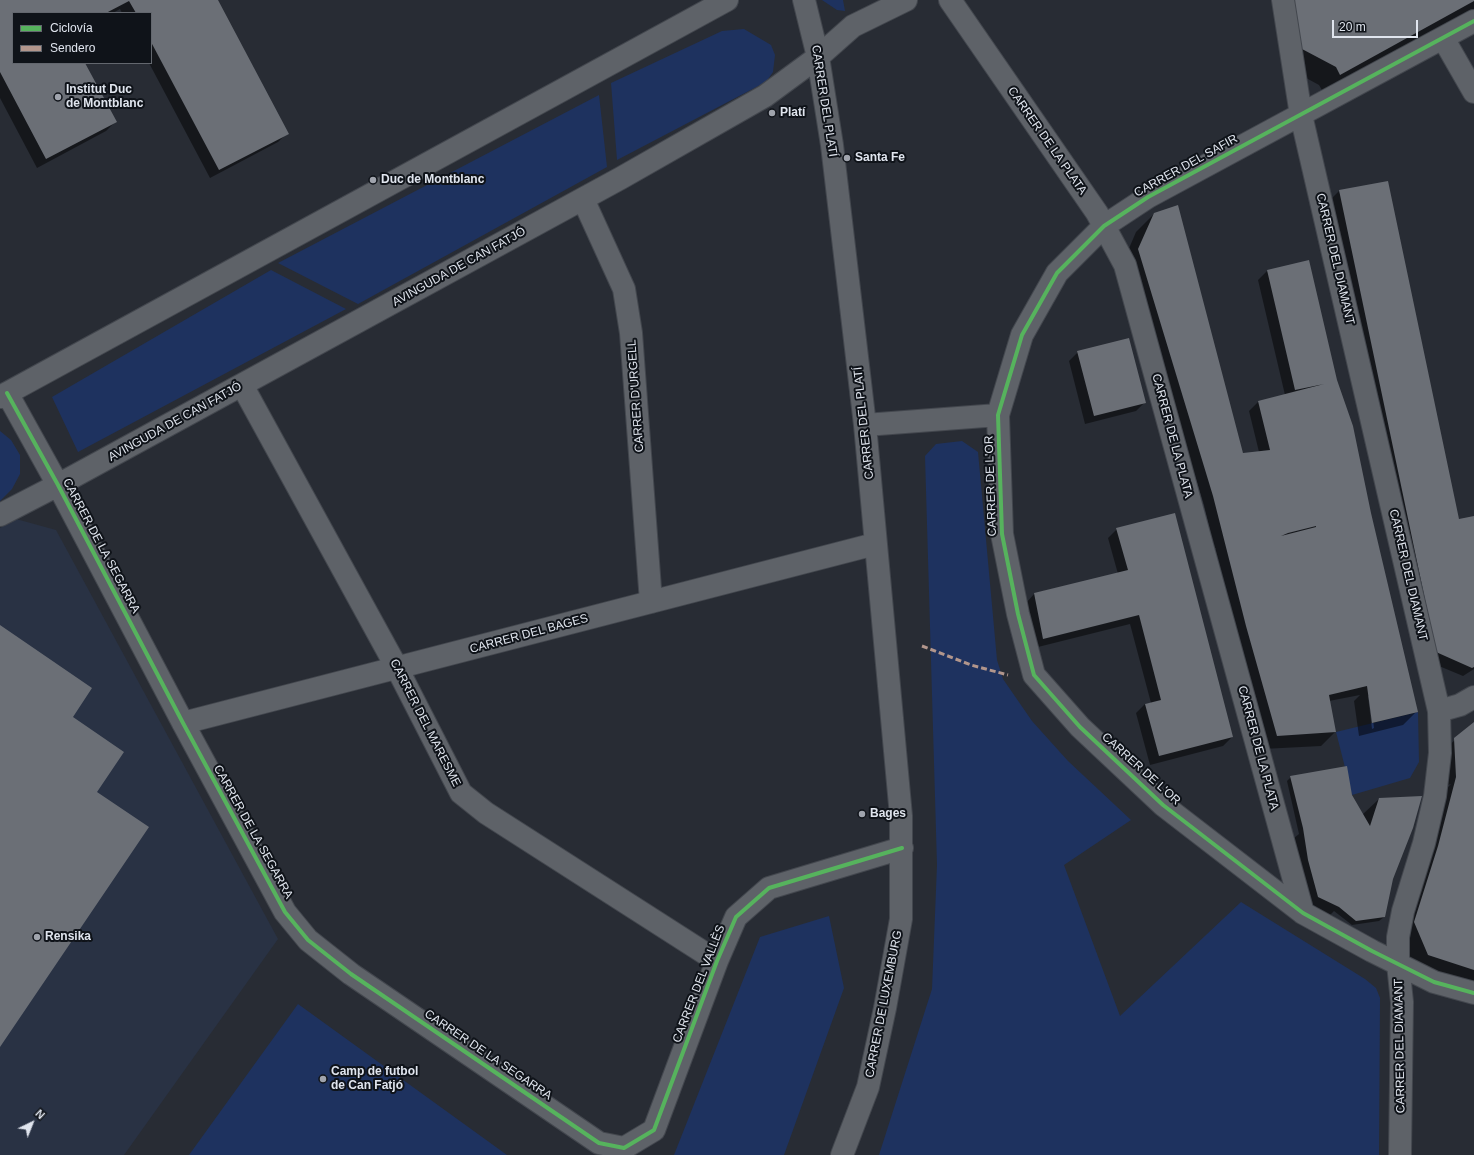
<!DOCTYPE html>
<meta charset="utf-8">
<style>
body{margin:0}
#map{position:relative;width:1474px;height:1155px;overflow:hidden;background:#282c34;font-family:Helvetica,sans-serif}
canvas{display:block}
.legend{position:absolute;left:12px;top:12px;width:140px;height:52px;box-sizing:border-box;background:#0f1319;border:1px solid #63676e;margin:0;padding:5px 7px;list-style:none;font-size:12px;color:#e0e5ee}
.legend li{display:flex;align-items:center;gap:8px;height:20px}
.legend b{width:20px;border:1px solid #63676e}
.north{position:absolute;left:12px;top:1103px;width:40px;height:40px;-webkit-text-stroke:3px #0f1319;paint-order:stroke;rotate:43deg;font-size:11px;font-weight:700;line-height:16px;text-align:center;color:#e0e5ee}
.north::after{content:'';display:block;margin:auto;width:14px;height:18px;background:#e0e5ee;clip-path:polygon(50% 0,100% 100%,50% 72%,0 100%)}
.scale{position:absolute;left:1332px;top:20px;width:86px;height:18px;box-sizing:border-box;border:2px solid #e0e5ee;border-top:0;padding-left:5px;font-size:12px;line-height:14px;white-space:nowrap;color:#e0e5ee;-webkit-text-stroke:3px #0f1319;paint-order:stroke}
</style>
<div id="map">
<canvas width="1474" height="1155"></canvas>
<ul class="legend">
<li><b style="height:5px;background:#56b35d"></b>Ciclovía</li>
<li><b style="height:5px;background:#b2968c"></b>Sendero</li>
</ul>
<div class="north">N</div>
<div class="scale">20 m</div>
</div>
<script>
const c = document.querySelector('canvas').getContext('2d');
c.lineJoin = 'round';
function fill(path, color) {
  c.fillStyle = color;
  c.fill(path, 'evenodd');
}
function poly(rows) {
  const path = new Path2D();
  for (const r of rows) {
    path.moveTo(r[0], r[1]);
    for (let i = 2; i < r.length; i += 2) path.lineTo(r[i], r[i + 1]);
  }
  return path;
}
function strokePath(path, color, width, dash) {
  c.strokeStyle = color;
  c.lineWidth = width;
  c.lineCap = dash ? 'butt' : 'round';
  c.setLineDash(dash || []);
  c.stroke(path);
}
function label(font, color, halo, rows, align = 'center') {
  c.font = font + ' Helvetica,sans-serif';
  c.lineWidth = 4;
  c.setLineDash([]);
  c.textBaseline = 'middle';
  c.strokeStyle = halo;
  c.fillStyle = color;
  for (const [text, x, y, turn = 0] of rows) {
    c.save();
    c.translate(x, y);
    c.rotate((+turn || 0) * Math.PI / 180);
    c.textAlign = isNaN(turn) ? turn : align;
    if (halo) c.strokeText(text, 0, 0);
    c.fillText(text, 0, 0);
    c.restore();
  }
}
const built = poly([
 [16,519,56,530,278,939,124,1155,0,1155,0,528]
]);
const green = poly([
 [822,0,843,0,845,11,837,10],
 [744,29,771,45,775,55,773,72,766,82,617,160,611,83,722,31],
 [599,95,607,167,358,304,278,263],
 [271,270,346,309,78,452,52,397],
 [0,431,11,440,20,455,20,474,12,489,0,501],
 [962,441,978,452,997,660,1003,679,1032,721,1068,761,1131,820,1064,865,1120,1016,1241,902,1365,979,1376,988,1380,998,1379,1155,879,1155,932,989,937,865,925,456,936,444],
 [1418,712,1419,762,1410,778,1352,795,1336,732],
 [829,916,844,988,784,1155,674,1155,760,937],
 [298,1004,507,1155,189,1155]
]);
const shadow = poly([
 [0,0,217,0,287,133,278,142,210,178,149,63,151,63,151,13,122,13,120,9,113,13,13,13,13,63,84,63,115,122,106,131,37,168,0,98],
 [1273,0,1474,0,1474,9,1323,92,1319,85,1284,66],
 [1339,191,1459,520,1474,517,1474,669,1463,676,1427,661,1330,200],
 [1154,214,1243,454,1259,452,1249,411,1258,402,1285,395,1258,280,1267,271,1336,381,1416,712,1403,725,1359,736,1354,701,1360,695,1329,701,1335,732,1321,746,1263,749,1210,554,1216,548,1214,548,1204,505,1194,473,1182,474,1121,267,1136,232],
 [1368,696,1370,696,1374,728,1372,729],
 [1078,352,1145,402,1136,411,1085,424,1069,361],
 [1117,529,1232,737,1223,746,1150,765,1136,713,1145,704,1151,703,1130,624,1034,648,1026,603,1035,593,1118,574,1108,538],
 [1474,723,1474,1002,1390,947,1443,792,1451,784,1448,785,1446,748],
 [1291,777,1351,796,1362,815,1379,799,1392,879,1384,917,1379,921,1352,925,1334,911,1329,916,1309,906,1299,869,1294,838,1299,834,1287,781]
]);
const building = poly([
 [0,0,218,0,289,134,219,170,151,42,151,13,136,13,129,1,106,13,13,13,13,63,85,63,117,122,46,159,0,72],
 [1293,0,1474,0,1474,1,1340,75,1336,67,1302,49],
 [1388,181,1459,519,1474,516,1474,667,1472,668,1436,652,1339,190],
 [1178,205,1243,453,1270,450,1258,401,1324,384,1295,390,1267,270,1309,260,1337,380,1353,426,1371,513,1418,712,1372,723,1367,686,1329,695,1336,732,1277,736,1246,626,1213,496,1138,249,1154,213],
 [1316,526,1316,527,1281,536,1288,533],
 [1129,338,1146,403,1094,416,1077,351],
 [1175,513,1233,737,1159,756,1145,704,1161,700,1139,615,1043,639,1034,593,1128,570,1116,528],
 [0,625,92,688,73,717,124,752,97,792,149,827,0,1047],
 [1474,722,1474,970,1428,955,1414,922,1438,846,1456,777,1454,738],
 [1347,766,1352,795,1370,826,1379,798,1422,796,1413,828,1393,879,1385,917,1356,921,1339,907,1318,897,1308,860,1303,828,1290,776]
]);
const street = poly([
 [804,0,818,57,832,145,865,425,901,816,901,919,885,1008,868,1087,842,1155],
 [950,0,1097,213,1125,265,1303,913],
 [1283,0,1301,115,1439,711,1440,753,1435,796,1424,843,1403,911,1398,937,1398,964,1402,1002,1400,1155],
 [1474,21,1148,197,1104,226,1057,273,1022,335,998,415,1002,534,1018,614,1034,675,1080,727,1163,805,1303,913,1372,951,1434,982,1474,993],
 [1443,38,1474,92],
 [583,199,624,289,631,333,651,602],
 [242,385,397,668,461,793,486,813,717,961],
 [7,393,58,485,183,723,285,912,308,940,351,974,599,1143,624,1148,654,1130,717,961,736,917,769,888,902,848],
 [0,397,727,0],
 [865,425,998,415],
 [0,515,58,485,621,178,765,96,818,57,853,26,906,0],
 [1439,711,1460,705,1474,697],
 [183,723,875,544]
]);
const quiet = poly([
 [922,646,971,665,1008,675]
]);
const cycleway = poly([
 [1474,21,1148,197,1104,226,1057,273,1022,335,998,415,1002,534,1018,614,1034,675,1080,727,1163,805,1303,913,1372,951,1434,982,1474,993],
 [7,393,58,485,183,723,285,912,308,940,351,974,599,1143,624,1148,654,1130,717,961,736,917,769,888,902,848]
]);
const markers = [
 [58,97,4,"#a0a4ad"],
 [772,113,4,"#a0a4ad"],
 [847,158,4,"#a0a4ad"],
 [373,180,4,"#a0a4ad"],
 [862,814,4,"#a0a4ad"],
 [37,937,4,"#a0a4ad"],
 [323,1079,4,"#a0a4ad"]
];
const poiNames = [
 ["Institut Duc",66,90],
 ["de Montblanc",66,104],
 ["Platí",780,113],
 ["Santa Fe",855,158],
 ["Duc de Montblanc",381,180],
 ["Bages",870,814],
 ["Rensika",45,937],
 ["Camp de futbol",331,1072],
 ["de Can Fatjó",331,1086]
];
const streetNames = [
 ["CARRER DEL PLATÍ",824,101,81],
 ["CARRER DE LA PLATA",1047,141,55],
 ["CARRER DEL SAFIR",1186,166,-29],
 ["CARRER DEL DIAMANT",1335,259,77],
 ["AVINGUDA DE CAN FATJÓ",459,267,-29],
 ["CARRER D'URGELL",636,396,-94],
 ["AVINGUDA DE CAN FATJÓ",175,422,-29],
 ["CARRER DEL PLATÍ",864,423,-96],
 ["CARRER DE LA PLATA",1172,436,75],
 ["CARRER DE L'OR",991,486,-92],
 ["CARRER DE LA SEGARRA",101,546,62],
 ["CARRER DEL DIAMANT",1408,575,77],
 ["CARRER DEL BAGES",529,634,-15],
 ["CARRER DEL MARESME",425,723,63],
 ["CARRER DE LA PLATA",1258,748,75],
 ["CARRER DE L'OR",1141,769,42],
 ["CARRER DE LA SEGARRA",253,832,61],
 ["CARRER DEL VALLÈS",699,984,-69],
 ["CARRER DE LUXEMBURG",884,1004,-79],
 ["CARRER DEL DIAMANT",1400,1046,-91],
 ["CARRER DE LA SEGARRA",488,1055,34]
];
fill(built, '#293244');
fill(green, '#1e325f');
fill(shadow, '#0007');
fill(building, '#6b6f76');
strokePath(street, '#43474e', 24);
strokePath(street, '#5e6268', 22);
strokePath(quiet, '#b2968c', 3, [6, 3]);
strokePath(cycleway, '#56b35d', 4);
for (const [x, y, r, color] of markers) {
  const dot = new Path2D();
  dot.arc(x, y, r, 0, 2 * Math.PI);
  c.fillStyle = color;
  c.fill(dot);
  strokePath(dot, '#0f1319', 1.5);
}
label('bold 12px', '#e0e5ee', '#0f1319', poiNames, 'left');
label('12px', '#e0e5ee', '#0f1319', streetNames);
</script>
